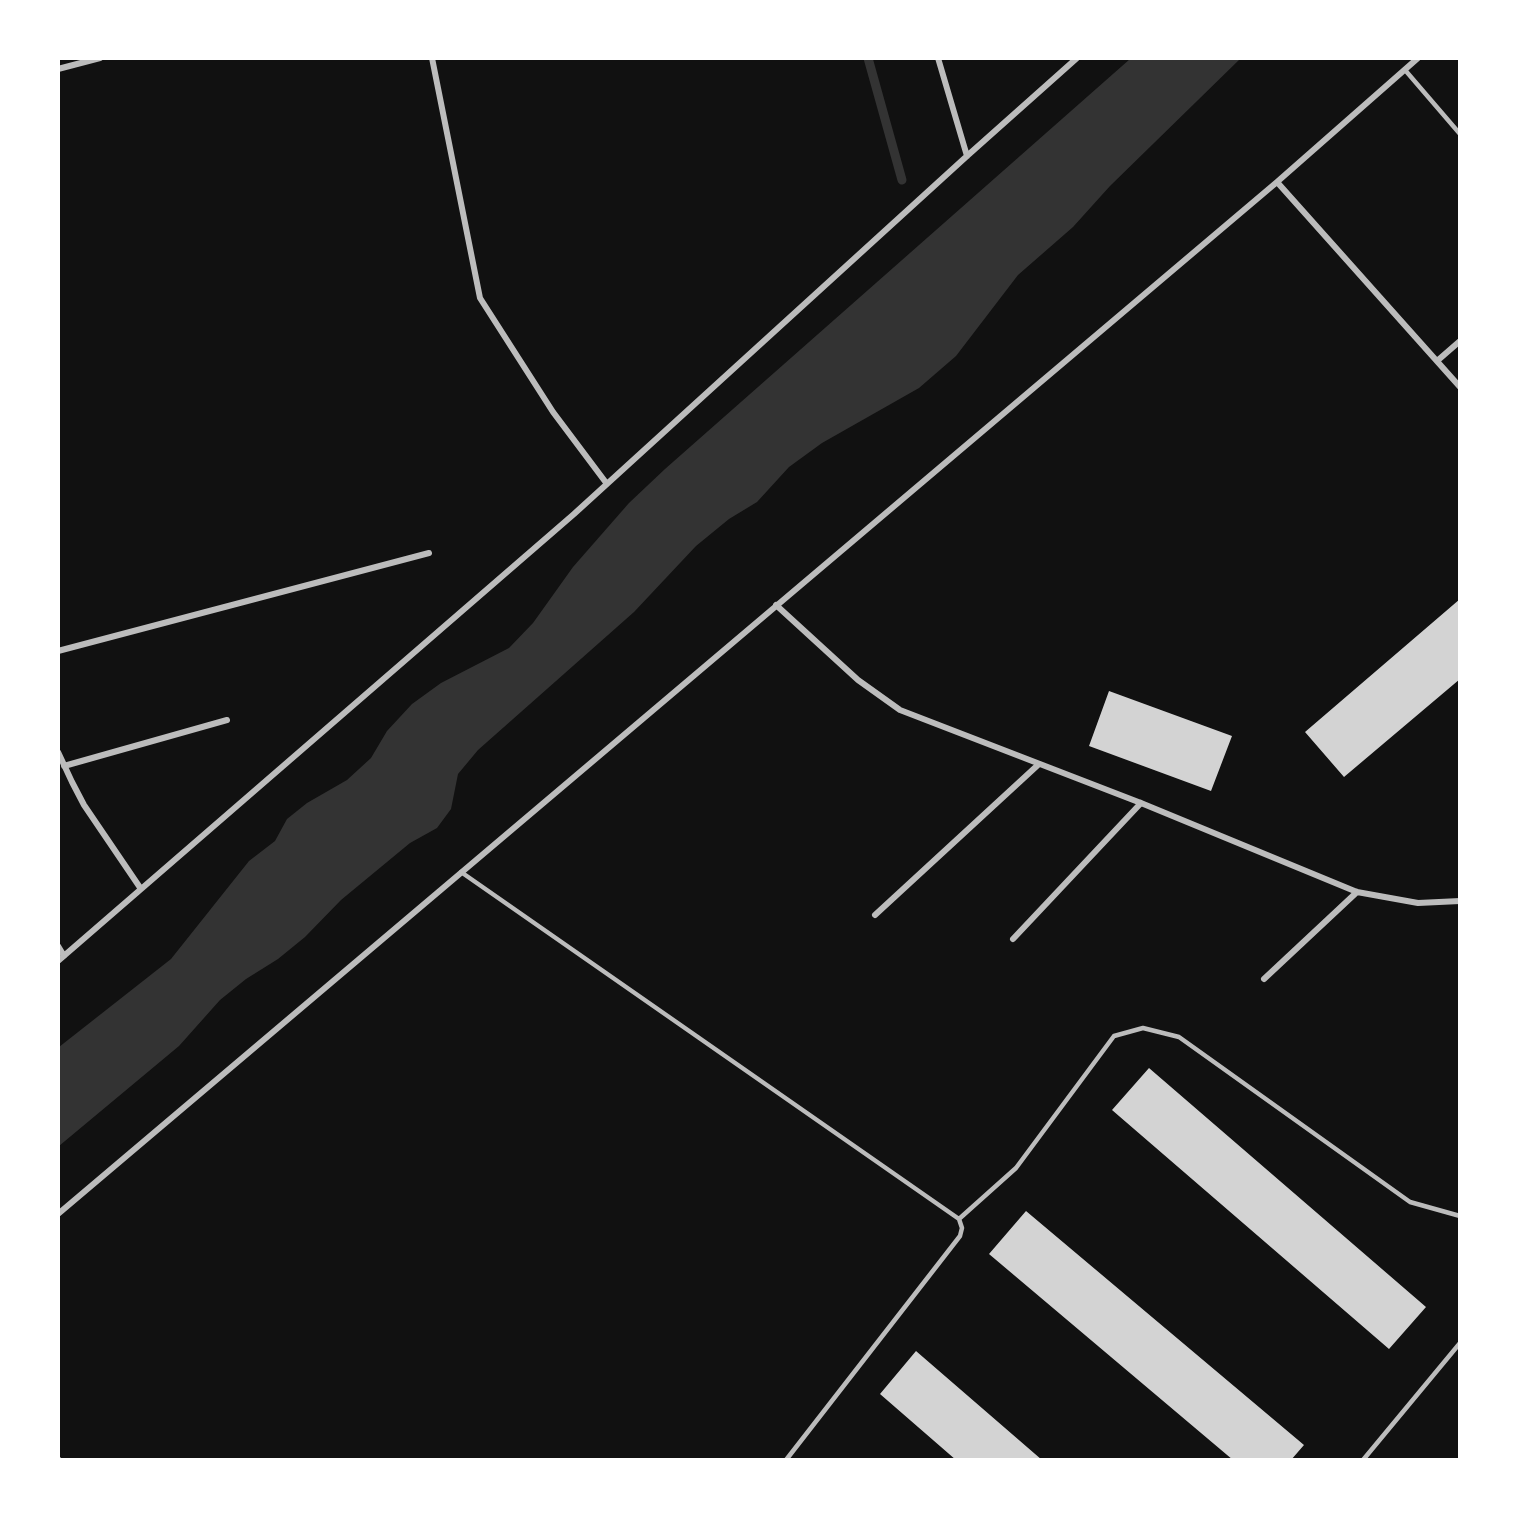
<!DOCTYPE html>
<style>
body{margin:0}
#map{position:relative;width:1518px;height:1518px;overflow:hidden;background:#111;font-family:Figtree,sans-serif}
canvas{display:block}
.frame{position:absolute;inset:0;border:60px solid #fff;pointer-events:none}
</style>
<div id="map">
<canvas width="1518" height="1518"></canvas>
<div class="frame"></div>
</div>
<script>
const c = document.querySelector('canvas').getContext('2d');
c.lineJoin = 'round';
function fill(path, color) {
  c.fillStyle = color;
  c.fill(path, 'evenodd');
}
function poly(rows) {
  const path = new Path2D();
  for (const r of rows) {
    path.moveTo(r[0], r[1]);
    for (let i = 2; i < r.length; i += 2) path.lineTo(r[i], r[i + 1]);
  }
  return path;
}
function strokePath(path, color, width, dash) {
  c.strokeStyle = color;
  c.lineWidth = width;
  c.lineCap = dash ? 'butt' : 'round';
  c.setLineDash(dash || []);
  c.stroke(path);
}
const water = poly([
 [1130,59,1240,59,1110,186,1073,227,1018,275,956,356,919,388,822,443,789,467,757,502,729,519,696,546,634,612,478,750,458,774,451,809,437,828,410,843,341,900,305,937,278,959,246,979,220,1000,179,1046,59,1146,59,1047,171,959,249,861,275,841,287,819,307,803,347,780,371,758,387,731,412,704,441,683,509,648,533,623,573,567,629,503,665,469]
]);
const stream = poly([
 [868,58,902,180]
]);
const building = poly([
 [1460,599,1460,679,1344,777,1305,732],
 [1109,691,1232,736,1211,791,1089,746],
 [1149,1068,1426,1307,1389,1349,1112,1110],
 [1026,1211,1304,1445,1291,1460,1233,1460,989,1254],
 [916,1351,1042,1460,956,1460,880,1394]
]);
const service = poly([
 [1405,70,1460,134],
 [461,872,959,1219,962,1228,960,1236,786,1460],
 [959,1219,1016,1168,1114,1036,1143,1028,1179,1037,1410,1202,1460,1216],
 [1363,1460,1460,1343]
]);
const minor = poly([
 [432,58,480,298,553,412,607,484],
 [938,58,967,156],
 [58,69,100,58],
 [1277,182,1460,387],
 [1437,361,1460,341],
 [776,605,858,680,900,710,1141,803,1357,892,1418,903,1460,901],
 [58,651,429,553],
 [58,752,72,782,84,805,141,889],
 [64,766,227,720],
 [875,915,1039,764],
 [1013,939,1141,803],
 [58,946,64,956],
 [58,961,574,514,967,156,1077,58],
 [1264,979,1357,892],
 [58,1214,1277,182,1418,58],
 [58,1459,59,1460]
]);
fill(water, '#333');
strokePath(stream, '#333', 9);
fill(building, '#d3d3d3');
strokePath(service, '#bcbcbc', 4.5);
strokePath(minor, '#bcbcbc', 6);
</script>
